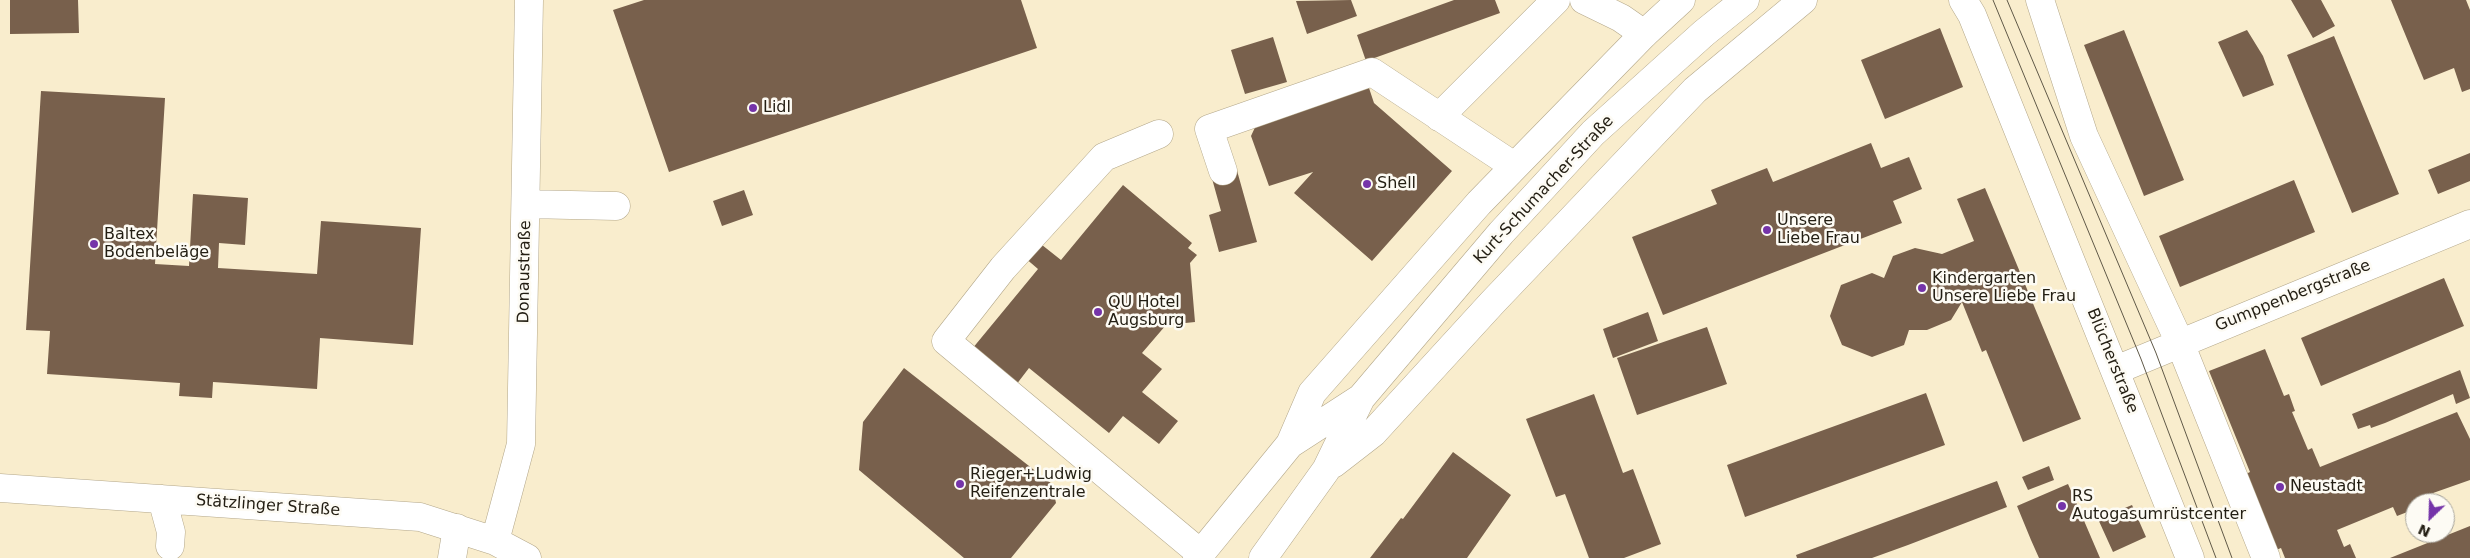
<!DOCTYPE html>
<meta charset="utf-8">
<style>
body{margin:0}
#map{position:relative;width:2470px;height:558px;overflow:hidden;background:#f9edcd;font-family:"DejaVu Sans",sans-serif}
canvas{display:block}
.north{position:absolute;left:2405px;top:493px;width:50px;height:50px;box-sizing:border-box;background:#fdfbf4;border:1px solid #a6a39a;border-radius:50%;rotate:204deg;font-size:14px;font-weight:700;line-height:20px;text-align:center;color:#231e13}
.north::after{content:'';display:block;margin:auto;width:18px;height:22px;background:#7534a9;clip-path:polygon(50% 0,100% 100%,50% 72%,0 100%)}
</style>
<div id="map">
<canvas width="2470" height="558"></canvas>
<div class="north">N</div>
</div>
<script>
const c = document.querySelector('canvas').getContext('2d');
c.lineJoin = 'round';
function fill(path, color) {
  c.fillStyle = color;
  c.fill(path, 'evenodd');
}
function poly(rows) {
  const path = new Path2D();
  for (const r of rows) {
    path.moveTo(r[0], r[1]);
    for (let i = 2; i < r.length; i += 2) path.lineTo(r[i], r[i + 1]);
  }
  return path;
}
function strokePath(path, color, width, dash) {
  c.strokeStyle = color;
  c.lineWidth = width;
  c.lineCap = dash ? 'butt' : 'round';
  c.setLineDash(dash || []);
  c.stroke(path);
}
function label(font, color, halo, rows, align = 'center') {
  c.font = font + ' "DejaVu Sans",sans-serif';
  c.lineWidth = 5;
  c.setLineDash([]);
  c.textBaseline = 'middle';
  c.strokeStyle = halo;
  c.fillStyle = color;
  for (const [text, x, y, turn = 0] of rows) {
    c.save();
    c.translate(x, y);
    c.rotate((+turn || 0) * Math.PI / 180);
    c.textAlign = isNaN(turn) ? turn : align;
    if (halo) c.strokeText(text, 0, 0);
    c.fillText(text, 0, 0);
    c.restore();
  }
}
const building = poly([
 [10,0,78,0,79,33,10,34],
 [644,0,1021,0,1037,48,669,172,613,10],
 [1351,0,1357,16,1307,34,1296,1],
 [1454,0,1495,0,1500,13,1366,61,1357,35],
 [2291,0,2321,0,2335,26,2313,38],
 [2391,0,2466,0,2470,10,2470,89,2462,92,2454,68,2424,80],
 [1940,28,1963,87,1885,119,1861,60],
 [2124,30,2184,180,2144,196,2084,45],
 [2247,30,2263,56,2274,85,2243,97,2218,42],
 [2334,36,2399,194,2352,213,2287,55],
 [1273,37,1287,82,1245,94,1231,50],
 [1368,85,1374,103,1452,171,1372,261,1294,193,1313,172,1269,186,1251,136,1258,121],
 [41,91,165,98,155,264,189,266,193,194,248,198,245,245,219,243,218,268,317,274,321,221,421,228,413,345,320,338,317,389,213,382,212,398,179,396,180,383,47,374,50,331,26,330],
 [1871,143,1881,168,1909,157,1922,189,1893,201,1902,223,1663,315,1632,237,1717,204,1711,190,1767,168,1773,182],
 [2470,153,2470,181,2438,194,2428,170],
 [1236,167,1257,242,1219,252,1209,215,1221,211,1211,175],
 [2294,180,2315,232,2180,287,2159,236],
 [1123,185,1192,243,1188,248,1197,255,1190,263,1195,322,1166,325,1142,353,1162,369,1142,392,1178,421,1159,444,1123,416,1109,433,1029,368,1016,385,972,349,1038,269,1024,257,1037,241,1061,260],
 [1985,188,2081,419,2023,442,1986,350,1982,352,1962,302,1951,320,1927,330,1909,330,1904,345,1872,357,1842,345,1830,316,1841,285,1872,273,1884,278,1893,256,1915,248,1942,254,1974,241,1957,199],
 [744,190,753,215,722,226,713,201],
 [2444,278,2464,326,2321,386,2301,338],
 [1648,312,1658,341,1613,358,1603,329],
 [1707,327,1727,384,1637,415,1617,358],
 [2265,349,2284,396,2289,394,2295,411,2292,412,2308,450,2312,448,2320,467,2457,412,2470,439,2470,480,2416,499,2418,503,2415,503,2415,509,2397,516,2393,507,2337,530,2344,547,2350,544,2356,558,2285,558,2281,548,2276,550,2246,474,2250,472,2209,371],
 [904,368,1052,484,1056,503,1011,558,964,558,859,470,863,422],
 [2460,370,2470,398,2456,404,2453,394,2385,423,2371,428,2370,425,2358,429,2352,414],
 [1926,393,1945,445,1745,517,1727,465],
 [1594,394,1623,473,1633,469,1661,544,1624,558,1589,558,1565,494,1556,497,1526,419],
 [1453,452,1511,495,1467,558,1370,558,1401,518,1403,519],
 [2049,466,2054,480,2028,490,2022,477],
 [1997,481,2007,507,1908,545,1872,558,1797,558,1796,555],
 [2068,484,2076,502,2100,558,2039,558,2031,540,2017,506],
 [2132,505,2146,537,2113,552,2098,519],
 [2470,526,2470,558,2390,558]
]);
const minor = poly([
 [1584,0,1621,18,1644,34],
 [1963,0,1972,15,2190,558],
 [2040,0,2084,136,2180,343,2266,558],
 [1439,117,1556,0],
 [1159,134,1104,157,1003,268,946,341,1200,553],
 [1223,171,1209,129,1372,72,1514,166],
 [526,204,616,206],
 [2116,370,2470,224],
 [0,488,420,517,495,541,527,558],
 [162,499,171,532,170,546],
 [495,541,521,444,529,0],
 [452,558,457,528]
]);
const major = poly([
 [1290,444,1312,393,1479,203,1644,34,1681,0],
 [1333,464,1373,433,1492,303,1695,90,1803,0],
 [1197,558,1290,444,1361,398],
 [1263,558,1326,470,1361,398,1501,233,1593,133,1704,33,1745,0]
]);
const tram = poly([
 [1993,0,2141,359,2216,558],
 [2007,0,2156,353,2232,558]
]);
const markers = [
 [753,108,5,"#7534a9"],
 [1367,184,5,"#7534a9"],
 [1767,230,5,"#7534a9"],
 [94,244,5,"#7534a9"],
 [1922,288,5,"#7534a9"],
 [1098,312,5,"#7534a9"],
 [960,484,5,"#7534a9"],
 [2280,487,5,"#7534a9"],
 [2062,506,5,"#7534a9"]
];
const poiNames = [
 ["Lidl",763,108],
 ["Shell",1377,184],
 ["Unsere",1777,221],
 ["Liebe Frau",1777,239],
 ["Baltex",104,235],
 ["Bodenbeläge",104,253],
 ["Kindergarten",1932,279],
 ["Unsere Liebe Frau",1932,297],
 ["QU Hotel",1108,303],
 ["Augsburg",1108,321],
 ["Rieger+Ludwig",970,475],
 ["Reifenzentrale",970,493],
 ["Neustadt",2290,487],
 ["RS",2072,497],
 ["Autogasumrüstcenter",2072,515]
];
const streetNames = [
 ["Kurt-Schumacher-Straße",1544,190,-47],
 ["Donaustraße",525,272,-89],
 ["Gumppenbergstraße",2293,296,-22],
 ["Blücherstraße",2112,361,68],
 ["Stätzlinger Straße",268,506,4]
];
fill(building, '#78604c');
strokePath(minor, '#b3a78a', 29);
strokePath(major, '#b3a78a', 29);
strokePath(minor, '#fff', 28);
strokePath(major, '#fff', 28);
strokePath(tram, '#605948', 1);
for (const [x, y, r, color] of markers) {
  const dot = new Path2D();
  dot.arc(x, y, r, 0, 2 * Math.PI);
  c.fillStyle = color;
  c.fill(dot);
  strokePath(dot, '#fdfbf4', 2);
}
label('16px', '#231e13', '#fdfbf4', poiNames, 'left');
label('16px', '#231e13', '#fdfbf4', streetNames);
</script>
